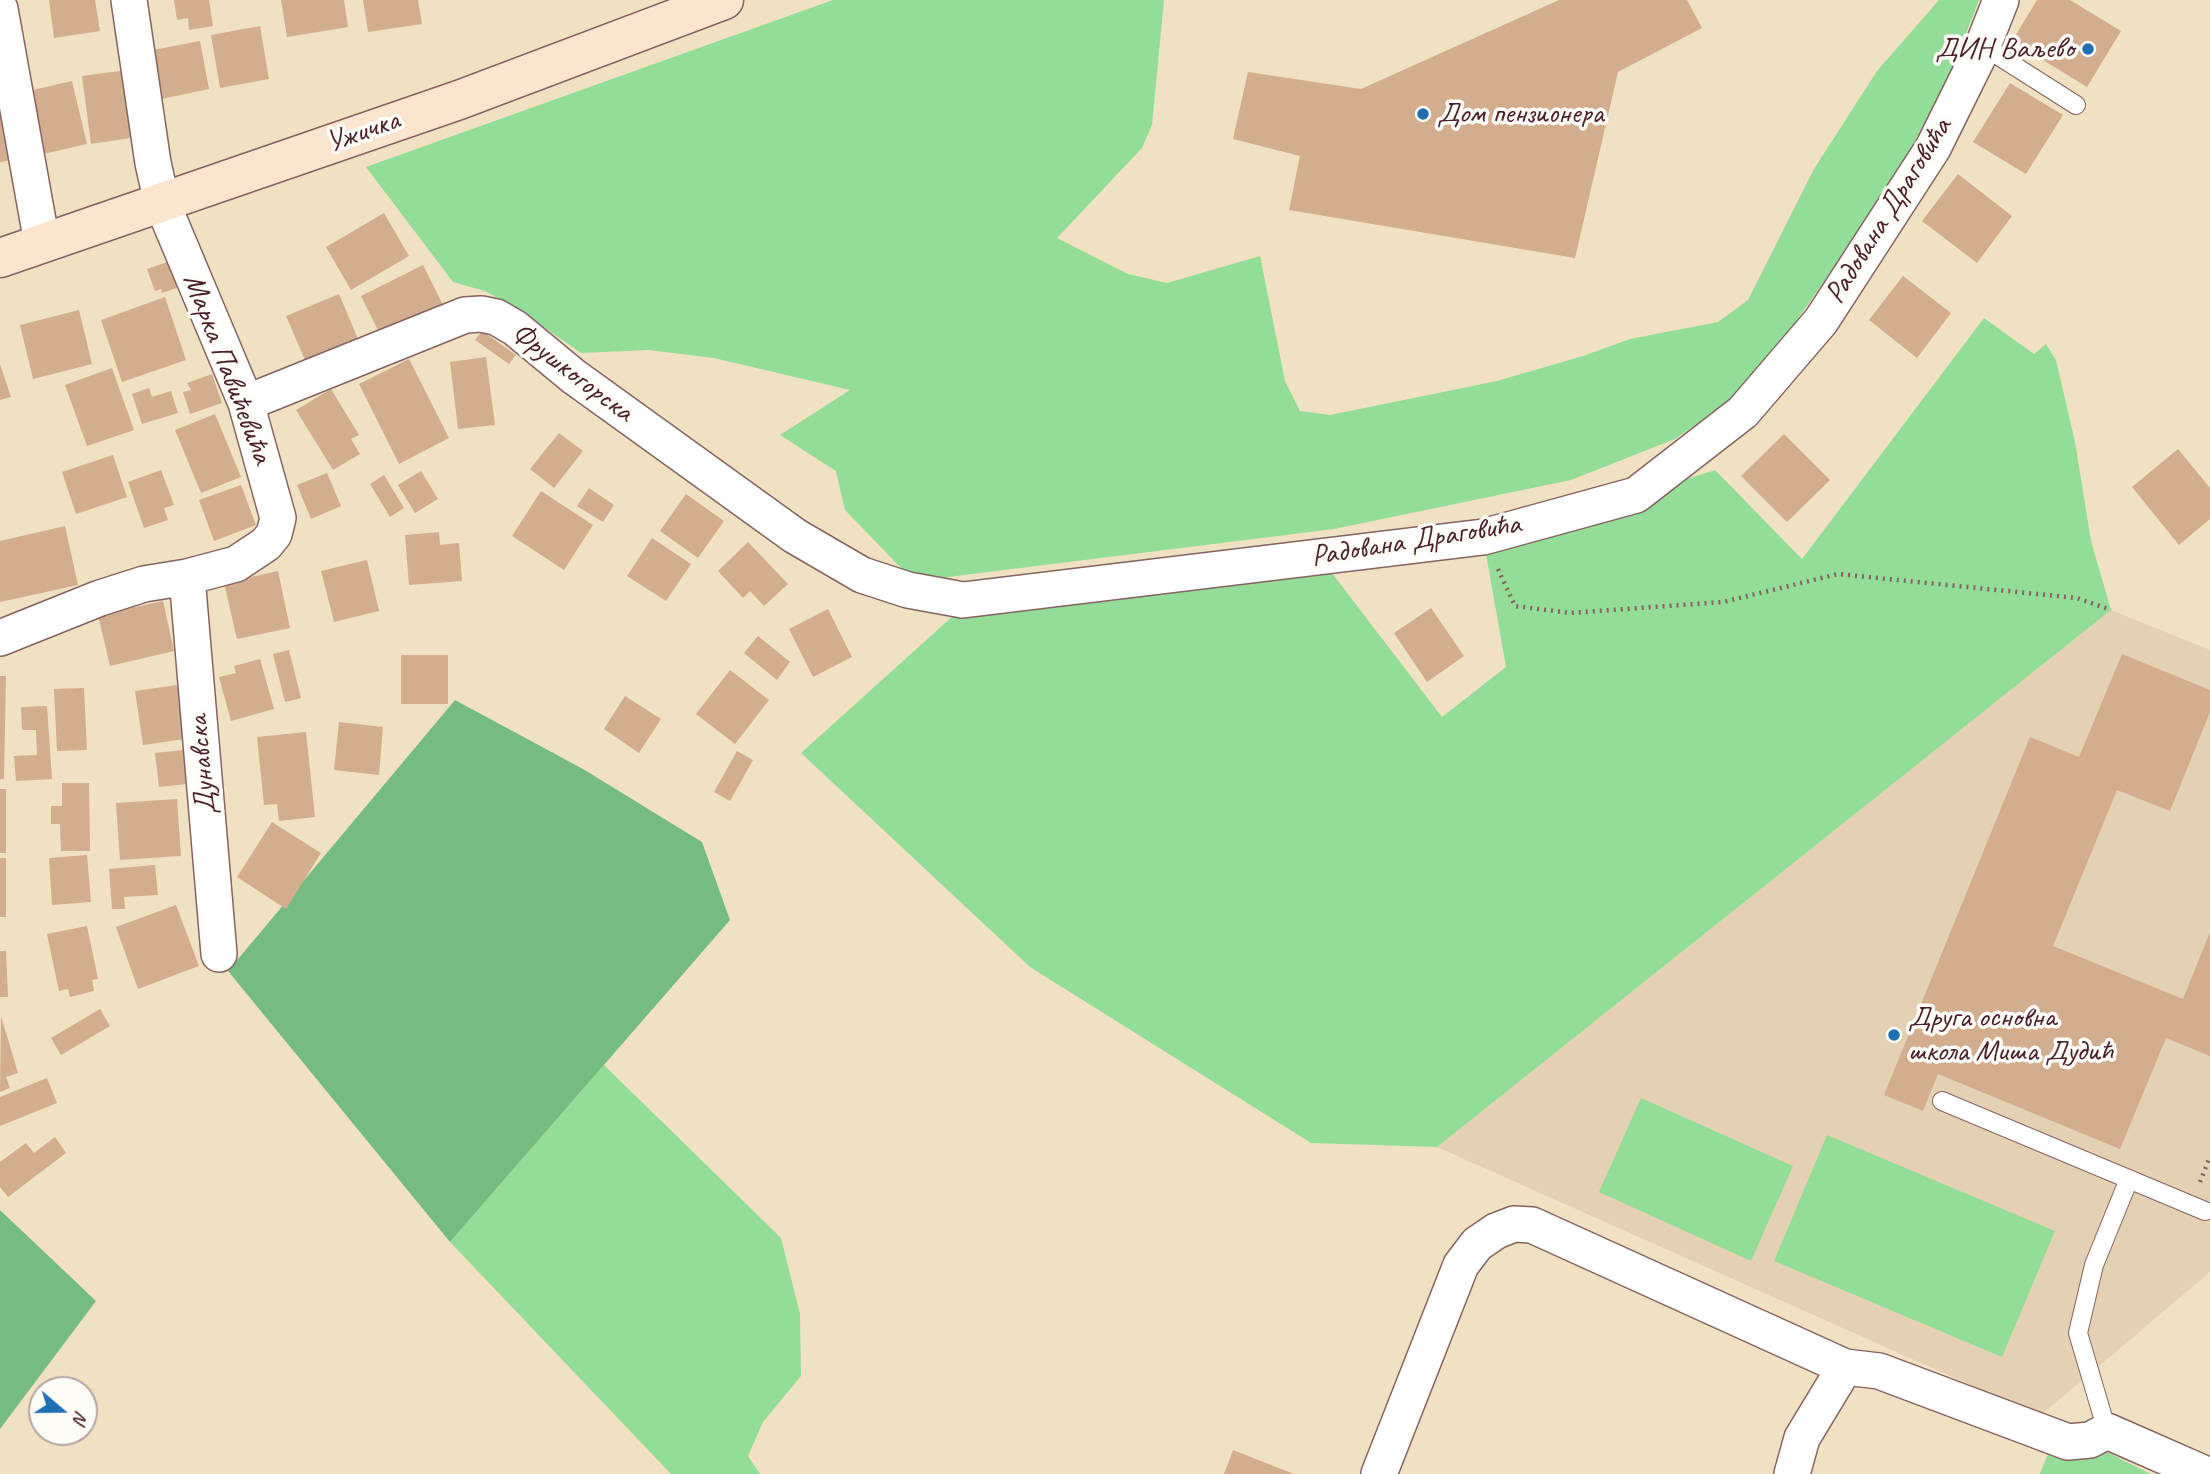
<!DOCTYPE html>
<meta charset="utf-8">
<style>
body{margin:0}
#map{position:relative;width:2210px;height:1474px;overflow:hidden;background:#f0e1c3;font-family:Caveat,sans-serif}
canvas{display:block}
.north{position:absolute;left:28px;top:1376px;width:70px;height:70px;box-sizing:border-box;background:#fdfcf7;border:2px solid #b5a4a5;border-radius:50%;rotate:110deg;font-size:19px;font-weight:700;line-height:28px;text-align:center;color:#4a1f2b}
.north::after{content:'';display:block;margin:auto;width:24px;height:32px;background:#1f6fb2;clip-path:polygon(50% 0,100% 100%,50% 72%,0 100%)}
</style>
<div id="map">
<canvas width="2210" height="1474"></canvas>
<div class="north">N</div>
</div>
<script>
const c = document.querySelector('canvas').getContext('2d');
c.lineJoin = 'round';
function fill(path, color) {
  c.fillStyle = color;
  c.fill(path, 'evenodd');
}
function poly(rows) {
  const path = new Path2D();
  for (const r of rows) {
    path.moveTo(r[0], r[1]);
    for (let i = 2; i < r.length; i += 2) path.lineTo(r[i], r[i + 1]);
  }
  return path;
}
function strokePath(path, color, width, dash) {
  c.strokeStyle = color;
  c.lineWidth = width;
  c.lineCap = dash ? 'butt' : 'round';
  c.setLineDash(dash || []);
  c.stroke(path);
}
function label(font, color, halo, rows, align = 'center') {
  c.font = font + ' Caveat,sans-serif';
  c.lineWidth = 7;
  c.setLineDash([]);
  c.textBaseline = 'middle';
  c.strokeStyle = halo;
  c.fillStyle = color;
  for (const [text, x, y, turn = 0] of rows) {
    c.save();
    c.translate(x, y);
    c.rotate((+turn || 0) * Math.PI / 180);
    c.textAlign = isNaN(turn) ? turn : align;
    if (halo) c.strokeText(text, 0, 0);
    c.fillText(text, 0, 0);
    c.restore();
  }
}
const built = poly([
 [2111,610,2210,650,2210,1272,2040,1416,1437,1147]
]);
const green = poly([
 [833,0,1164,0,1152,125,1142,148,1057,238,1128,274,1167,283,1260,256,1285,381,1300,411,1330,415,1497,381,1583,356,1630,339,1718,322,1748,300,1814,169,1877,71,1939,0,1979,0,1948,80,1888,190,1750,387,1675,439,1571,480,1334,529,932,579,903,570,845,510,836,471,780,435,850,390,714,358,649,350,581,353,518,309,485,291,453,282,366,167],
 [1984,318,2034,354,2046,344,2056,360,2075,442,2091,541,2111,610,1437,1147,1311,1143,1030,967,801,753,964,606,1322,560,1442,717,1506,667,1483,537,1636,495,1715,470,1802,559],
 [604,1065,781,1238,800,1314,801,1376,763,1422,748,1456,760,1474,671,1474,450,1242],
 [1641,1098,1793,1166,1751,1261,1599,1192],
 [1827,1135,2055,1231,2002,1357,1774,1261],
 [2058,1428,2151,1474,2040,1474]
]);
const forest = poly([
 [455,700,583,769,702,842,730,920,450,1242,228,971],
 [0,1210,96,1301,0,1429]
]);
const building = poly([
 [49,0,95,0,100,31,54,38],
 [174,0,209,0,213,26,189,30,188,18,177,20],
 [281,0,344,0,348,27,287,37],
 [363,0,418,0,422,24,368,32],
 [1559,0,1687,0,1702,28,1618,72,1575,258,1289,210,1300,156,1233,139,1248,72,1361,89],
 [2037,0,2070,0,2121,31,2087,87,2012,41],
 [260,26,269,79,220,88,211,35],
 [200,41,209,89,152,101,143,52],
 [127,70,137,137,91,144,82,76],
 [72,81,87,144,39,155,24,92],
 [2010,83,2063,115,2026,174,1973,142],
 [0,101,19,159,0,162],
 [1958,174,2012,216,1977,263,1922,221],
 [384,213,409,256,351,290,326,247],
 [176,259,185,285,162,293,161,289,155,291,147,269],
 [423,265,445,309,383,340,361,296],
 [1903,276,1951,313,1917,358,1869,320],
 [339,294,358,339,305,360,286,316],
 [165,297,186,360,122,382,101,320],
 [79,310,92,364,33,379,20,325],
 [482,331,516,355,509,364,475,340],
 [486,357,495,425,458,429,450,362],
 [409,359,449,438,399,464,359,384],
 [0,364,11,397,0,400],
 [112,368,134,430,87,446,65,385],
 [212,374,222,403,190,414,183,392,191,390,187,383],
 [149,388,152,397,171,391,178,413,142,424,132,394],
 [331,389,359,435,351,439,360,454,333,470,296,410],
 [215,414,241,477,201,493,175,430],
 [559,433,583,451,554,488,530,469],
 [1784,434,1830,480,1787,522,1741,476],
 [2178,449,2210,488,2210,519,2179,545,2132,487],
 [113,455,127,497,76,514,62,472],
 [161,470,174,505,164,508,168,520,144,528,128,482],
 [421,471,438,499,415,513,398,485],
 [327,473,341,506,311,519,297,485],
 [384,475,404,508,390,517,370,484],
 [241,485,256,525,214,541,199,500],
 [589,488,614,505,603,522,577,506],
 [541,491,593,525,564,570,512,536],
 [686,494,724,521,698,558,660,531],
 [65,526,78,585,0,602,0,541],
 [439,532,440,545,459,543,462,581,409,585,405,535],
 [652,538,691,564,666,601,627,576],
 [748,542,788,584,764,606,750,591,743,598,718,571],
 [367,560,379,611,334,622,321,571],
 [278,571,290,628,237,639,224,583],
 [163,601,174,651,110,666,98,615],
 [1431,608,1464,656,1427,682,1394,633],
 [828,609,852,657,813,677,789,629],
 [758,636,790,662,777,680,744,653],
 [289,650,301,698,285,702,273,654],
 [2122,654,2210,690,2210,712,2170,811,2117,790,2053,946,2183,999,2210,932,2210,1056,2166,1038,2120,1149,1938,1074,1923,1111,1884,1095,2030,737,2079,757],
 [401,655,448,655,448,704,401,704],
 [260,659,274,709,231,721,219,677,236,673,234,666],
 [730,670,769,700,735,744,696,714],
 [0,676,6,676,4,779,0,779],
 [177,685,185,739,143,745,135,691],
 [84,688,87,750,57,751,54,689],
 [625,696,661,719,639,753,604,729],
 [47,706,52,779,16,781,14,756,37,755,36,730,22,730,21,707],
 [339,722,383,727,379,775,334,770],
 [306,732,315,817,279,821,277,804,264,805,257,737],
 [183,750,187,784,159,787,155,753],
 [737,751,753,760,730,801,714,792],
 [62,783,89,783,90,851,61,851,60,824,51,824,51,806,62,806],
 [0,789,6,789,6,853,0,853],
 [177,799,181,856,120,860,116,803],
 [272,822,321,853,286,909,237,877],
 [87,855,91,902,52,905,49,858],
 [0,858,6,858,6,917,0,917],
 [155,865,158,895,124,897,125,909,112,909,109,869],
 [176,905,199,966,138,989,116,927],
 [87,926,98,979,92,980,94,991,70,997,68,989,59,991,47,934],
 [0,951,6,951,8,997,0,997],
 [100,1009,110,1026,61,1055,51,1038],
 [1,1016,18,1073,6,1077,10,1088,0,1092],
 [47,1078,57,1103,0,1126,0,1097],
 [55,1137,66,1153,8,1197,0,1187,0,1162,26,1143,34,1153],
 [1233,1450,1294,1474,1224,1474]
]);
const path = poly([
 [1498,569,1515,606,1570,613,1723,602,1838,574,2077,598,2111,610],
 [2200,1182,2210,1157]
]);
const lane = poly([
 [1983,46,2076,105],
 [1942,1101,2205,1211],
 [2107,1431,2078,1333,2094,1265,2129,1179]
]);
const street = poly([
 [0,9,42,243],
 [246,403,465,315,481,314,496,317,515,328,573,376,795,536,862,575,908,590,963,600,1483,537,1636,495,1743,412,1821,321,1933,148,1980,53,2001,0],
 [187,577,219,954],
 [0,638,100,598,144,584,187,577,236,564,266,544,274,534,278,518,246,403,162,203,153,163,129,0],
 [1379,1474,1461,1265,1477,1244,1496,1231,1514,1224,1532,1225,1845,1367],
 [1792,1474,1802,1438,1845,1367,1879,1371,2068,1442,2090,1440,2107,1431,2205,1474]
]);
const secondary = poly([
 [0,258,459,100,724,0]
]);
const markers = [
 [2088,49,7,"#1f6fb2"],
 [1423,114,7,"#1f6fb2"],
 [1894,1035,7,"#1f6fb2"]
];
const poiNames = [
 ["ДИН Ваљево",2074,49,"right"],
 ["Дом пензионера",1437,114],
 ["Друга основна",1908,1018],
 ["школа Миша Дудић",1908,1052]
];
const streetNames = [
 ["Ужичка",363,132,-19],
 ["Радована Драговића",1889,211,-58],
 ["Марка Павићевића",227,369,69],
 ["Фрушкогорска",572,373,37],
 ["Радована Драговића",1416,541,-9],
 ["Дунавска",203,765,-95]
];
fill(built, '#e4d1b4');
fill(green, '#93dd99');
fill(forest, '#76bc81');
fill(building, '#d2ad8e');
strokePath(lane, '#846360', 20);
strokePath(street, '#846360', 38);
strokePath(secondary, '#846360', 41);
strokePath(path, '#846360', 4.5, [2, 5]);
strokePath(lane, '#fff', 18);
strokePath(street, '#fff', 35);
strokePath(secondary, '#fbe5cf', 38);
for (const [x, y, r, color] of markers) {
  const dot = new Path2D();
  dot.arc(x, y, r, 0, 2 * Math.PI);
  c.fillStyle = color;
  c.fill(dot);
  strokePath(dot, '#fdfcf7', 2.5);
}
label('30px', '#4a1f2b', '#fdfcf7', poiNames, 'left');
label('30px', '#4a1f2b', '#fdfcf7', streetNames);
</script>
